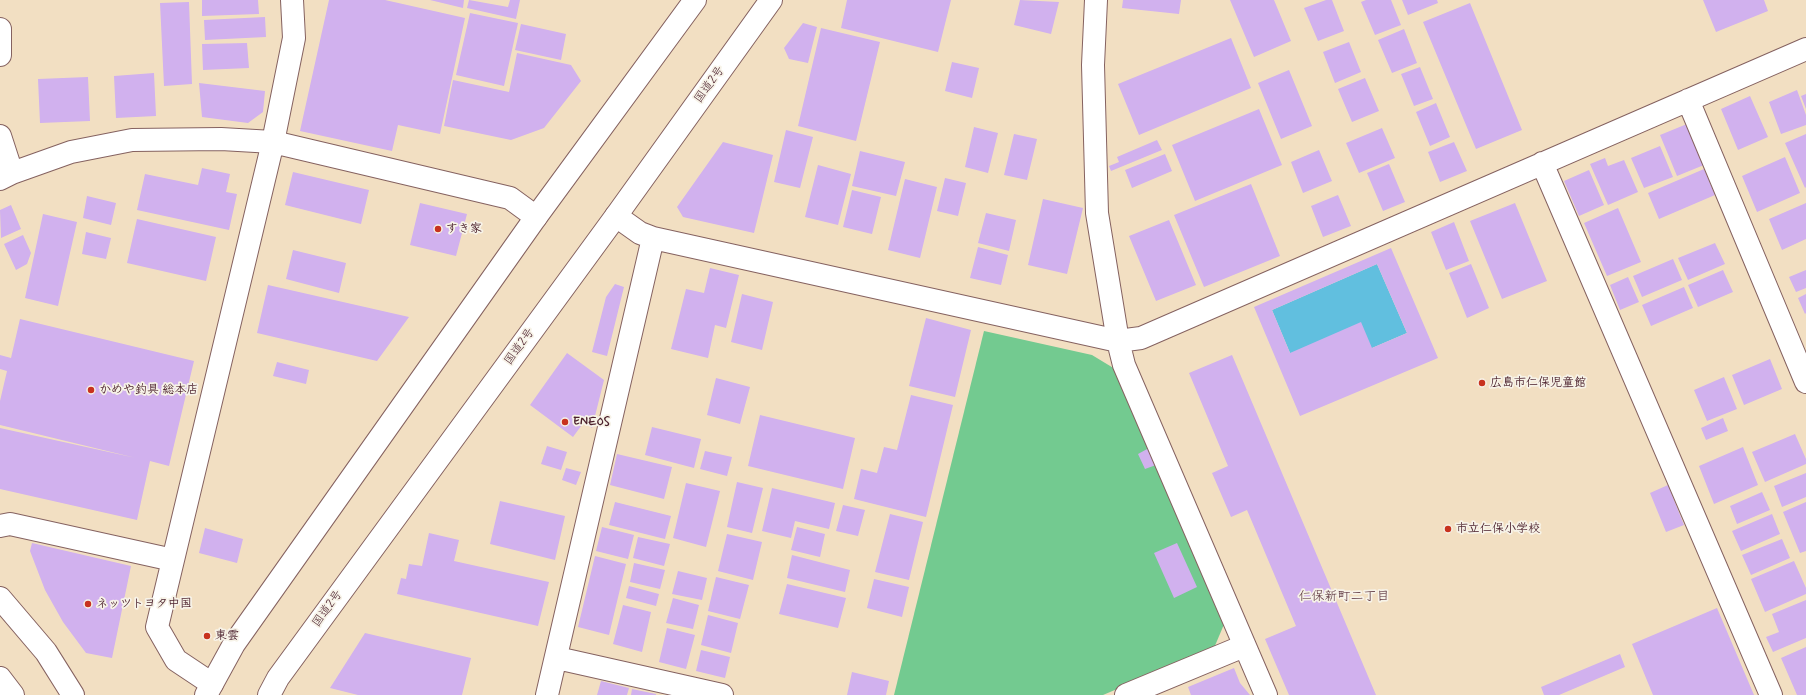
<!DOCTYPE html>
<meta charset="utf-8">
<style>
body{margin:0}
canvas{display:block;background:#f2dfc2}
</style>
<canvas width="1806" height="695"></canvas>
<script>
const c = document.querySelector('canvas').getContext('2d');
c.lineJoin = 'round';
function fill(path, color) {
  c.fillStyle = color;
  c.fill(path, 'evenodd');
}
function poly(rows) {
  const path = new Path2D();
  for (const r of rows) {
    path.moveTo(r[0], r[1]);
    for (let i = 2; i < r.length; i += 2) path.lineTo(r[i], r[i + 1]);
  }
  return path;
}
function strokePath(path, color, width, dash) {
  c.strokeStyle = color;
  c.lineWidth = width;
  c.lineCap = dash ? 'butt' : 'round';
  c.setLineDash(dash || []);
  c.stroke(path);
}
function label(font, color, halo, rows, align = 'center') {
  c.font = font + ' Mynerve,"Klee One",sans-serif';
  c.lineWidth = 3.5;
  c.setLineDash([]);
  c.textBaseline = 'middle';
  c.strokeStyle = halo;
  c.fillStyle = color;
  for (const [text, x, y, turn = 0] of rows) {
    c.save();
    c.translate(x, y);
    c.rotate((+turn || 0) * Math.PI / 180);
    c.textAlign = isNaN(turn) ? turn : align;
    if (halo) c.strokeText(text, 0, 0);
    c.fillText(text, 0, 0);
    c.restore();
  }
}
const green = poly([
 [984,331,1092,355,1120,372,1225,622,1214,648,1103,695,894,695]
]);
const water = poly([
 [1377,264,1407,333,1372,348,1290,353,1272,310]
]);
const building = poly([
 [202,0,258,0,259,14,202,16],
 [329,0,385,0,465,18,440,134,398,125,392,151,300,131],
 [430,0,464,0,463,8],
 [469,0,508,7,510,0,520,0,516,19,467,8],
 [847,0,951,0,938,52,841,28],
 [1020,0,1059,2,1051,34,1014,25],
 [1123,0,1181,0,1179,14,1122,8],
 [1230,0,1274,0,1291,41,1254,57],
 [1326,0,1332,0,1344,31,1318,41,1304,8],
 [1366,0,1391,0,1401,25,1375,35,1361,2],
 [1402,0,1437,0,1438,3,1408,15],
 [1703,0,1764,0,1768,11,1716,32],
 [189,2,192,84,164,86,160,3],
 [1470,3,1522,130,1476,149,1423,22],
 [470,13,518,23,504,86,456,75],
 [265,17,266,37,205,40,204,20],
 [803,23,817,27,808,63,789,59,784,48],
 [521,24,566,34,561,60,515,50],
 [821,28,880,42,856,141,798,126],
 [1404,29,1417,63,1392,73,1378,40],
 [1231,38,1251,88,1139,135,1118,84],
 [1349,42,1361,72,1335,83,1323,52],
 [247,43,249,68,203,70,202,44],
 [517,53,571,65,581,81,544,128,511,140,444,126,453,80,509,92],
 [952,62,979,68,972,98,945,91],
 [1420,67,1433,99,1414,106,1401,74],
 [1289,70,1312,126,1281,139,1258,83],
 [154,73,156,116,116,118,114,76],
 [88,77,90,121,40,123,38,79],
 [1365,78,1379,111,1352,122,1338,89],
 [199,83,265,91,263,112,248,123,202,117],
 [1797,90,1806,115,1806,125,1781,134,1769,102],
 [1806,94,1806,109,1801,96],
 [1750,96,1768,137,1738,150,1721,109],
 [1436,103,1450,137,1430,146,1416,112],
 [1259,109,1282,165,1195,201,1172,145],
 [1687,124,1704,165,1677,176,1660,135],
 [974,127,998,133,988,173,965,167],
 [1382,128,1395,158,1359,173,1346,143],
 [786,130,813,137,800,188,774,182],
 [1014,134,1037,139,1027,180,1004,175],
 [1806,134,1806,187,1805,188,1785,143],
 [1157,140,1162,150,1111,171,1109,166,1119,162,1117,157],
 [723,142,773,155,754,233,683,217,677,207],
 [1454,142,1467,171,1440,182,1428,152],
 [1660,146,1673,177,1644,188,1631,158],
 [1319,150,1332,181,1303,193,1291,162],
 [860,151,905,162,896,196,852,186],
 [1165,154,1172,171,1132,188,1125,170],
 [1785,157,1800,193,1757,212,1742,176],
 [1605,158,1608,166,1624,160,1638,192,1608,205,1590,164],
 [1389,164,1405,202,1383,211,1367,173],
 [818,165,851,174,838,225,805,217],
 [202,168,230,174,226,192,237,194,229,230,137,210,145,174,198,185],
 [1704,169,1715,195,1659,219,1648,193],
 [1589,170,1604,205,1579,216,1564,181],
 [293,172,369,190,361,224,285,205],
 [945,178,966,183,958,216,937,211],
 [905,179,937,187,920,258,888,250],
 [1251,184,1280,256,1204,287,1174,215],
 [852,190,881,197,872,234,843,227],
 [1338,195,1351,226,1323,237,1311,206],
 [87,196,116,203,111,225,83,218],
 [1043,199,1083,208,1067,274,1028,265],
 [420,203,467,214,456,256,410,245],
 [1515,203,1547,281,1502,299,1470,221],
 [1806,203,1806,239,1782,250,1769,219],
 [11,205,21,229,1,238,0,210],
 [1618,208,1641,262,1607,276,1584,223],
 [986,213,1016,220,1009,251,978,243],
 [43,214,77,222,58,306,25,298],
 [137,219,216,237,206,281,127,263],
 [1169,220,1196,285,1156,301,1129,236],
 [1454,222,1469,261,1446,270,1431,232],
 [86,232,111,238,106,259,82,254],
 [23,235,31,253,27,264,16,270,4,244],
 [1715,243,1725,264,1688,280,1678,258],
 [978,247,1008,255,1001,285,970,278],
 [1391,248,1438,358,1300,416,1254,307],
 [1377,264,1407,333,1372,348,1361,322,1290,353,1272,310],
 [293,250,346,263,339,293,286,279],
 [1673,259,1682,280,1642,297,1633,276],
 [1471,264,1489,308,1467,318,1449,273],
 [710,268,739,275,726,328,715,325,708,358,671,349,686,289,704,293],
 [1723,270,1733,292,1698,307,1688,285],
 [1806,270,1806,288,1796,292,1789,277],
 [1628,277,1639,302,1620,310,1610,285],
 [615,284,624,287,607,356,592,352,606,297],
 [268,285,409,317,377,361,257,333],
 [1684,287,1693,308,1651,326,1642,305],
 [742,294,773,302,762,350,731,342],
 [1806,294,1806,313,1805,314,1798,298],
 [926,318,971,330,955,397,909,386],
 [20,319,194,361,169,466,150,461,137,520,0,489,0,428,136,458,0,425,0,401,7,371,0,369,0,355,11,358],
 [567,353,604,380,592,428,584,422,573,437,530,405],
 [1232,355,1376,695,1289,695,1265,639,1296,626,1247,510,1231,517,1212,473,1228,466,1189,373],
 [1770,359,1782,389,1744,405,1732,375],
 [277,362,309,370,306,384,273,376],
 [1724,377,1737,409,1707,421,1694,390],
 [716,378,750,387,740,424,707,415],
 [911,395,953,405,926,517,854,499,861,469,877,473,884,447,897,450],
 [760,415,855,438,843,489,748,466],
 [1723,418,1728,431,1706,440,1701,428],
 [652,427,701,439,694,468,645,455],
 [1795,434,1806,459,1806,464,1765,482,1752,452],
 [547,446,567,452,561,470,541,464],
 [1743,447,1758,485,1714,504,1699,466],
 [1149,448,1156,465,1145,469,1138,454],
 [705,451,732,457,727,476,700,469],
 [617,454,672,467,664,499,610,485],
 [566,468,581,472,576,485,562,480],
 [1806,473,1806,497,1782,507,1774,486],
 [737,482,763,488,752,533,727,527],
 [686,483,720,491,706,547,673,538],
 [1668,485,1684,525,1666,532,1650,493],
 [772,488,835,503,829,529,795,521,791,538,762,531],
 [1762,492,1770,510,1737,524,1730,506],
 [500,501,565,516,555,560,490,544],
 [615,502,671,516,665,539,609,525],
 [1806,502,1806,551,1800,553,1783,512],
 [843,505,865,510,858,536,836,531],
 [890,514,923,522,909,580,875,572],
 [1772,514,1780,534,1741,551,1732,531],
 [602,527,634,535,628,559,596,551],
 [797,527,825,534,820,557,791,550],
 [205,528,243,539,237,563,199,553],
 [429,533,459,540,454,561,549,582,538,626,397,594,401,578,406,579,409,564,422,566],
 [727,534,762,542,753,580,718,571],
 [638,537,670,544,664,566,633,558],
 [1782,539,1790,558,1751,575,1742,555],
 [32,543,131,566,112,658,86,653,63,622,45,590,30,551],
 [1177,543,1197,587,1174,598,1154,553],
 [792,555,850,570,845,592,787,578],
 [595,556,626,564,609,635,578,627],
 [1794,561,1806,588,1806,594,1765,612,1751,579],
 [634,563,665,570,660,589,630,582],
 [678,571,707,578,702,600,672,594],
 [716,577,749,585,740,619,708,611],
 [874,579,909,587,902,617,867,608],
 [787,584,846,598,838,628,779,614],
 [629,586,659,594,656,606,626,598],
 [673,598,699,605,693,629,666,623],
 [1806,600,1806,638,1773,652,1766,637,1779,632,1772,614],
 [623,605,651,612,642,652,613,644],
 [1717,608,1754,695,1653,695,1632,644],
 [708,615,738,623,731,653,701,645],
 [667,628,695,635,686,669,659,662],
 [365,633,471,658,462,695,358,695,330,688],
 [1806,647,1806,695,1797,695,1781,658],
 [701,650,730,657,725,678,696,671],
 [1620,654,1625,667,1559,695,1544,695,1541,687],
 [1234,668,1240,683,1250,695,1191,695,1188,687],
 [852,672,889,681,886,695,847,695],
 [601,681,629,688,627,695,597,695],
 [632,689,656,694,656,695,631,695]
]);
const minor = poly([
 [1096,0,1093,65,1097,213,1118,341,1124,365,1266,695],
 [0,29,0,55],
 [1688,100,1806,382],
 [0,136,12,173],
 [1542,163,1771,695],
 [0,179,12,173,71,152,132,140,221,139,273,142,510,198,536,217],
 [616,216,640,233,653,238,1118,341,1141,338,1806,49],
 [0,526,10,524,173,560],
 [0,598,46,652,73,695],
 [557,658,722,695],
 [212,684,176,660,157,627,273,142,294,38,292,0],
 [547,695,653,238],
 [1126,695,1244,646]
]);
const trunk = poly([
 [206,695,234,644,536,217,695,0],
 [269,695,278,678,616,216,771,0]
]);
const motorway = poly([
 [0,678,13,695]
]);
const markers = [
 [438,229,4,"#c8321e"],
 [1482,383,4,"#c8321e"],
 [91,390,4,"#c8321e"],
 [565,422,4,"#c8321e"],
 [1448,529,4,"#c8321e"],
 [88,604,4,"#c8321e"],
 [207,636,4,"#c8321e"]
];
const streetNames = [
 ["国道2号",710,85,-54],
 ["国道2号",520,347,-54],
 ["国道2号",328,609,-54]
];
const poiNames = [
 ["すき家",446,229],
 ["広島市仁保児童館",1490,383],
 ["かめや釣具 総本店",99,390],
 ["ENEOS",573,422],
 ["市立仁保小学校",1456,529],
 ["ネッツトヨタ中国",96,604],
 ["東雲",215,636]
];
const neighbourhoodNames = [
 ["仁保新町二丁目",1344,597]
];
fill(green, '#73ca90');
fill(water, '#61bfdf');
fill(building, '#d1b1ee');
strokePath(minor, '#856260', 24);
strokePath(trunk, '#856260', 24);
strokePath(motorway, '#856260', 24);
strokePath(minor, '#fff', 22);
strokePath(trunk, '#fff', 22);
strokePath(motorway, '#fff', 22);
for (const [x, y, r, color] of markers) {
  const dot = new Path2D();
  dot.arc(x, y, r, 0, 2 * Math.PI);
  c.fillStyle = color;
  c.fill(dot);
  strokePath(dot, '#f7f3e8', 1.5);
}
label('12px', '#4a1f2b', '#f7f3e8', streetNames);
label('bold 12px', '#4a1f2b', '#f7f3e8', poiNames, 'left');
label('13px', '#4a1f2b', '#f7f3e8', neighbourhoodNames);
</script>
